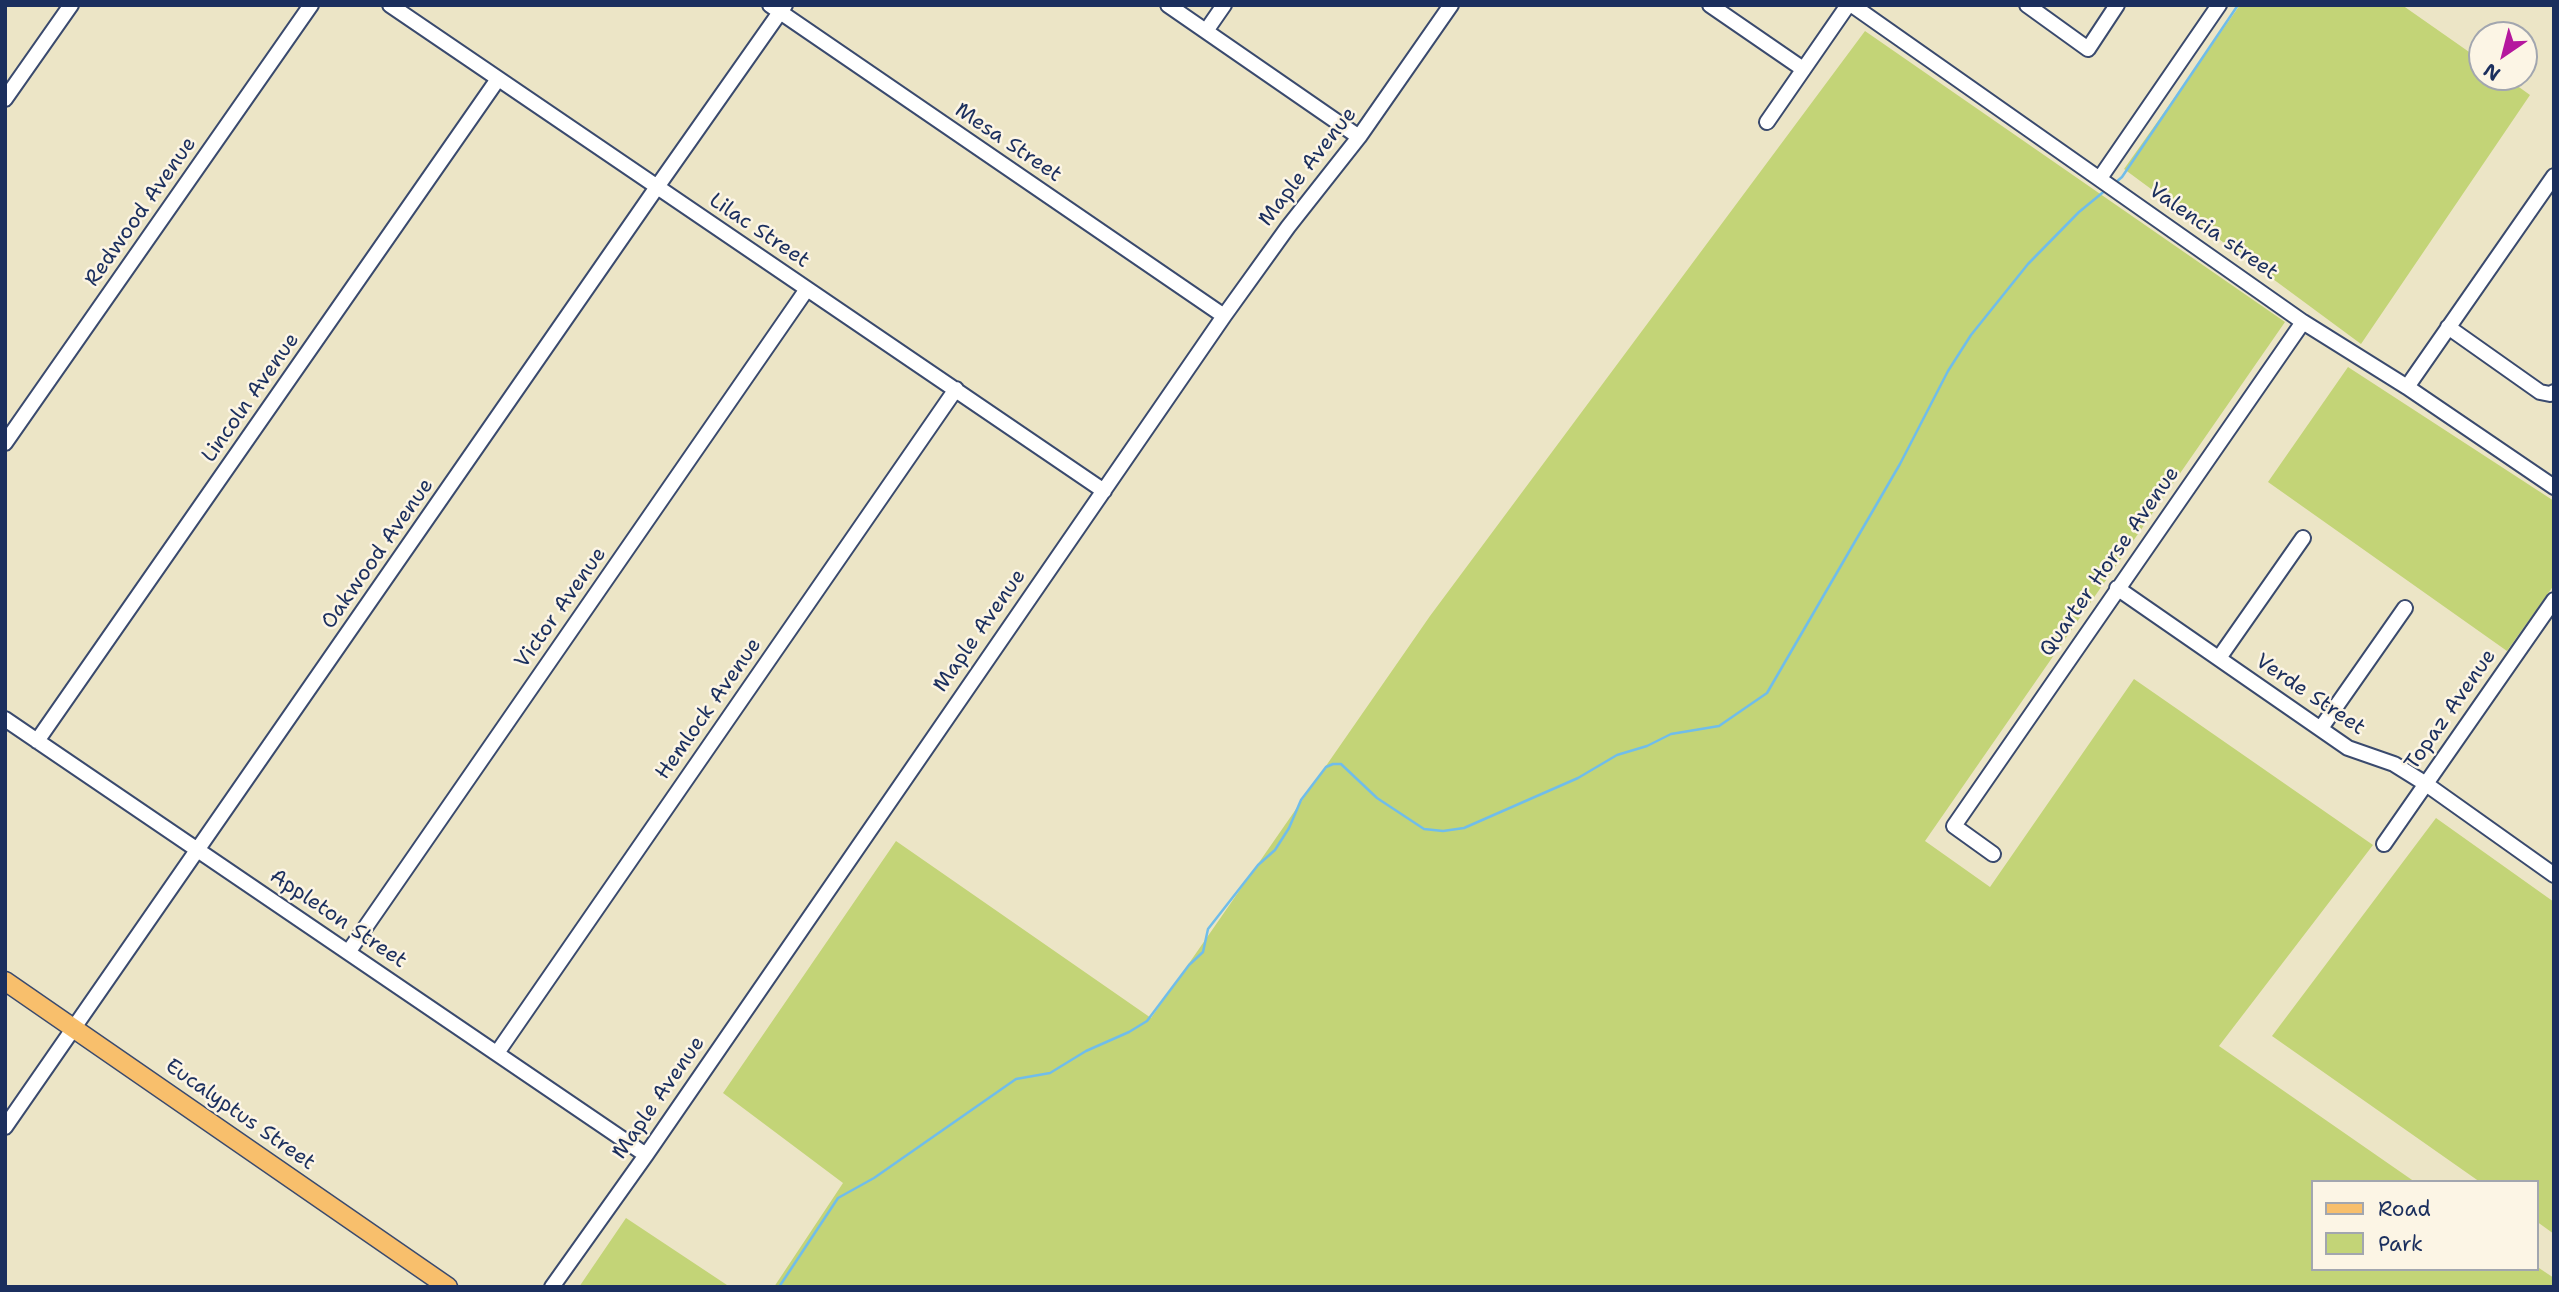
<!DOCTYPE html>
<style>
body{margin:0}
#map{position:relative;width:2559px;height:1292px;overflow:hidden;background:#ece5c6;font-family:"Shantell Sans",sans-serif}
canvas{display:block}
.frame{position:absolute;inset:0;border:7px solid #1b2f5e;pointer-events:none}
.legend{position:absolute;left:2311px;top:1180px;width:228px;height:91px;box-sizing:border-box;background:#fcf5e5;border:2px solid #a2a6af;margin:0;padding:9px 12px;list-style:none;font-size:21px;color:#1b2f5e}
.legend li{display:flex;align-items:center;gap:14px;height:35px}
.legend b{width:35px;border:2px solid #a2a6af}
.north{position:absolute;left:2468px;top:21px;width:70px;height:70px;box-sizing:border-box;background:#fcf5e5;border:2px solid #a2a6af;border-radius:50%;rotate:215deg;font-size:19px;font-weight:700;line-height:28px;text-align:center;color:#1b2f5e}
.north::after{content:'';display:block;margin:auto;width:24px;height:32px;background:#b5179e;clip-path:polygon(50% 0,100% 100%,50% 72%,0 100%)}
</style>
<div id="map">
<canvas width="2559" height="1292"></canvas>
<div class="frame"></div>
<ul class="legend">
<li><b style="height:9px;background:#f8bf6c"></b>Road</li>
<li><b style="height:19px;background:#c3d477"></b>Park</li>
</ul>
<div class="north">N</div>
</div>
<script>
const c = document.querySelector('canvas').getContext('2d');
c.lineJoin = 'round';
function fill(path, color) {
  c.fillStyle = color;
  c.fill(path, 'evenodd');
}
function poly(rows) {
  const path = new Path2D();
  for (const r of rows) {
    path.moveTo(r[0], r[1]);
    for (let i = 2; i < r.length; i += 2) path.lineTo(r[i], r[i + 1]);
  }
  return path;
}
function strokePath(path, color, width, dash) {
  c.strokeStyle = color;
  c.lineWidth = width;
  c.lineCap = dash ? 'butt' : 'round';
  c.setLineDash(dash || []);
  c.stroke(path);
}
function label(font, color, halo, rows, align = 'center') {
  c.font = font + ' "Shantell Sans",sans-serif';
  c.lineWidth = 5;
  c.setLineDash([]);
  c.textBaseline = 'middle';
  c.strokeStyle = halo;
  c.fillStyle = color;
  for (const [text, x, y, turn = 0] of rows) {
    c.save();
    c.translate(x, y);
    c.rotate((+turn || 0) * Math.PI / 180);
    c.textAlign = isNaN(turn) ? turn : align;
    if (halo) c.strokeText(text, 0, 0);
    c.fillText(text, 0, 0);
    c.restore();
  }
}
const green = poly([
 [2240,5,2402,5,2482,61,2482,77,2505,77,2530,95,2361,344,2124,169],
 [1865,31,2285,322,1925,841,1990,887,2134,679,2373,845,2219,1046,2415,1182,2312,1182,2312,1269,2536,1269,2536,1266,2554,1278,2554,1287,774,1287,843,1183,723,1093,896,841,1151,1018,1430,616],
 [2348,367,2554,501,2554,585,2507,651,2268,482],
 [2436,818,2554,902,2554,1234,2536,1221,2536,1182,2480,1182,2272,1036],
 [626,1218,730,1287,579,1287]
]);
const stream = poly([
 [2115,183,2122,177,2238,5],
 [779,1287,838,1198,874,1178,1016,1079,1050,1073,1086,1051,1129,1032,1147,1021,1189,965,1203,952,1208,929,1258,865,1275,850,1289,828,1301,800,1326,767,1333,764,1341,764,1377,798,1424,829,1443,831,1464,828,1578,778,1617,755,1647,746,1671,734,1719,726,1767,693,1900,464,1948,371,1971,335,2028,264,2079,212,2107,189]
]);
const minor = poly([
 [390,5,1104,491],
 [770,5,1224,316],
 [1168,5,1359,137],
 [1710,5,1803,69],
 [1852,5,2303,322,2407,387,2554,487],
 [2027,5,2088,49,2117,5],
 [1206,31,1224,5],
 [5,99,71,5],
 [1767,122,1848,5],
 [2100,178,2219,5],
 [2448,327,2540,392,2550,394,2554,392],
 [2407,387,2554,176],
 [5,443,311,5],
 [2117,588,2348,748,2394,764,2426,784,2554,875],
 [2219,658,2303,538],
 [5,719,646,1155],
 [2321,728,2405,608],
 [37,741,498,79],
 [2384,844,2554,600],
 [1993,854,1954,826,2303,322],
 [349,951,807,289],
 [497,1053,956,389],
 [5,1127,657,187,785,5],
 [552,1287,646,1155,1224,316,1288,227,1359,137,1451,5]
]);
const major = poly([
 [5,981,448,1287]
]);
const streetNames = [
 ["Mesa Street",1008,143,34],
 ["Maple Avenue",1308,167,-52],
 ["Redwood Avenue",141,212,-55],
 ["Lilac Street",759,231,34],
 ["Valencia street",2213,232,35],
 ["Lincoln Avenue",251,398,-55],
 ["Oakwood Avenue",378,554,-55],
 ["Quarter Horse Avenue",2110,562,-55],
 ["Victor Avenue",561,608,-55],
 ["Maple Avenue",980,631,-55],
 ["Verde Street",2310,695,34],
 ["Hemlock Avenue",709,709,-55],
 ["Topaz Avenue",2451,710,-55],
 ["Appleton Street",338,919,34],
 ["Maple Avenue",659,1098,-55],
 ["Eucalyptus Street",240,1115,35]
];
fill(green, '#c3d477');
strokePath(stream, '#70bdea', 2.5);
strokePath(minor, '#3a4a6e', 18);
strokePath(major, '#3a4a6e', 21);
strokePath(minor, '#fff', 14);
strokePath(major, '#f8bf6c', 18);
label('21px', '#1b2f5e', '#fcf5e5', streetNames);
</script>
